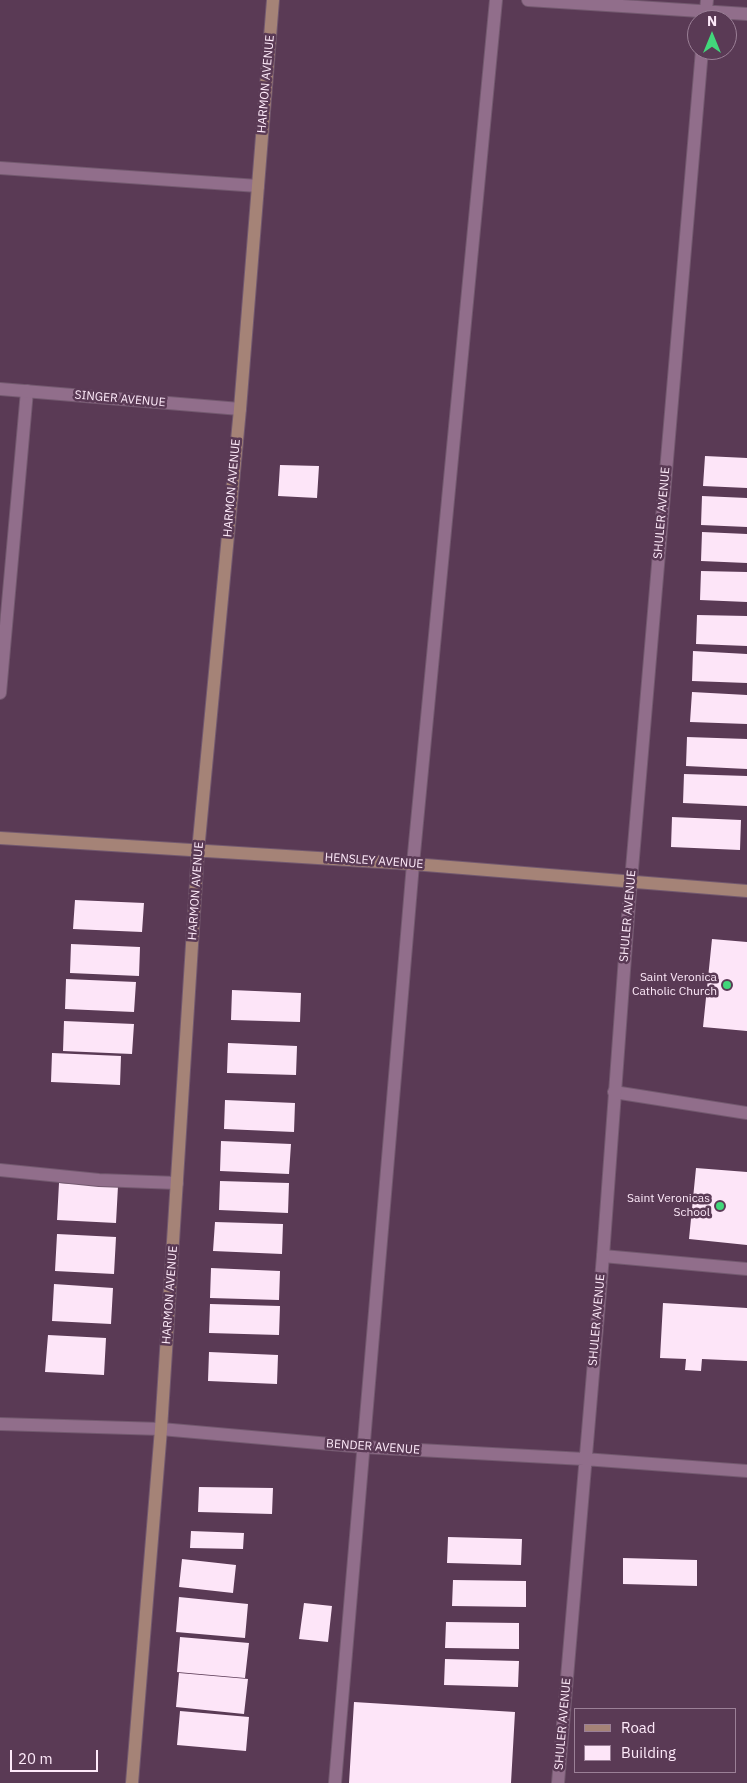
<!DOCTYPE html>
<style>
body{margin:0}
#map{position:relative;width:747px;height:1783px;overflow:hidden;background:#5a3a55;font-family:"IBM Plex Sans",sans-serif}
canvas{display:block}
.legend{position:absolute;left:574px;top:1708px;width:162px;height:65px;box-sizing:border-box;background:#5a3a55;border:1px solid #9b8097;margin:0;padding:6px 9px;list-style:none;font-size:15px;color:#fde9f9}
.legend li{display:flex;align-items:center;gap:10px;height:25px}
.legend b{width:25px;border:1px solid #9b8097}
.north{position:absolute;left:687px;top:10px;width:50px;height:50px;box-sizing:border-box;background:#5a3a55;border:1px solid #9b8097;border-radius:50%;rotate:0deg;font-size:14px;font-weight:700;line-height:20px;text-align:center;color:#fde9f9}
.north::after{content:'';display:block;margin:auto;width:18px;height:22px;background:#42d77b;clip-path:polygon(50% 0,100% 100%,50% 72%,0 100%)}
.scale{position:absolute;left:10px;top:1750px;width:88px;height:22px;box-sizing:border-box;border:2px solid #fde9f9;border-top:0;padding-left:6px;font-size:15px;line-height:18px;white-space:nowrap;color:#fde9f9;-webkit-text-stroke:4px #5a3a55;paint-order:stroke}
</style>
<div id="map">
<canvas width="747" height="1783"></canvas>
<ul class="legend">
<li><b style="height:6px;background:#a58377"></b>Road</li>
<li><b style="height:14px;background:#fde5f8"></b>Building</li>
</ul>
<div class="north">N</div>
<div class="scale">20 m</div>
</div>
<script>
const c = document.querySelector('canvas').getContext('2d');
c.lineJoin = 'round';
function fill(path, color) {
  c.fillStyle = color;
  c.fill(path, 'evenodd');
}
function poly(rows) {
  const path = new Path2D();
  for (const r of rows) {
    path.moveTo(r[0], r[1]);
    for (let i = 2; i < r.length; i += 2) path.lineTo(r[i], r[i + 1]);
  }
  return path;
}
function strokePath(path, color, width, dash) {
  c.strokeStyle = color;
  c.lineWidth = width;
  c.lineCap = dash ? 'butt' : 'round';
  c.setLineDash(dash || []);
  c.stroke(path);
}
function label(font, color, halo, rows, align = 'center') {
  c.font = font + ' "IBM Plex Sans",sans-serif';
  c.lineWidth = 5;
  c.setLineDash([]);
  c.textBaseline = 'middle';
  c.strokeStyle = halo;
  c.fillStyle = color;
  for (const [text, x, y, turn = 0] of rows) {
    c.save();
    c.translate(x, y);
    c.rotate((+turn || 0) * Math.PI / 180);
    c.textAlign = isNaN(turn) ? turn : align;
    if (halo) c.strokeText(text, 0, 0);
    c.fillText(text, 0, 0);
    c.restore();
  }
}
const building = poly([
 [705,456,747,458,747,488,703,486],
 [280,465,319,466,317,498,278,496],
 [702,496,747,498,747,527,701,525],
 [702,532,747,534,747,563,701,561],
 [701,571,747,572,747,602,700,600],
 [697,615,747,616,747,646,696,644],
 [693,651,747,654,747,683,692,681],
 [692,692,747,695,747,724,690,722],
 [687,737,747,739,747,769,686,766],
 [684,774,747,776,747,806,683,803],
 [672,817,741,820,740,850,671,847],
 [75,900,144,903,142,932,73,929],
 [712,939,747,942,747,1031,703,1027],
 [71,944,140,947,139,976,70,973],
 [66,979,136,982,134,1012,65,1009],
 [232,990,301,993,300,1022,231,1020],
 [64,1021,134,1024,132,1054,63,1051],
 [228,1043,297,1046,296,1075,227,1073],
 [52,1053,121,1056,120,1085,51,1082],
 [225,1100,295,1103,294,1132,224,1129],
 [221,1141,291,1144,289,1174,220,1171],
 [696,1168,747,1172,747,1245,689,1239],
 [220,1181,289,1183,288,1213,219,1210],
 [59,1183,118,1186,116,1223,57,1220],
 [215,1222,283,1224,282,1254,213,1251],
 [57,1234,116,1237,114,1274,55,1271],
 [211,1268,280,1271,279,1300,210,1298],
 [54,1284,113,1288,111,1324,52,1321],
 [663,1303,747,1308,747,1361,702,1359,701,1371,685,1370,686,1359,660,1358],
 [210,1304,280,1306,279,1335,209,1333],
 [48,1335,106,1338,104,1375,45,1372],
 [209,1352,278,1355,277,1384,208,1381],
 [199,1487,273,1488,272,1514,198,1512],
 [191,1531,244,1533,243,1549,190,1548],
 [448,1537,522,1539,521,1565,447,1563],
 [623,1558,697,1560,697,1586,623,1584],
 [182,1559,236,1565,233,1593,179,1587],
 [453,1580,526,1581,526,1607,452,1606],
 [179,1597,248,1604,245,1638,176,1632],
 [304,1603,332,1606,328,1642,299,1639],
 [446,1622,519,1623,519,1649,445,1648],
 [180,1637,249,1643,245,1678,177,1672],
 [445,1659,519,1661,518,1687,444,1685],
 [179,1673,248,1679,244,1714,176,1707],
 [354,1702,515,1712,511,1783,349,1783],
 [180,1711,249,1717,246,1751,177,1745]
]);
const lane = poly([
 [0,168,258,186],
 [0,693,27,391],
 [614,1092,747,1113],
 [0,1170,99,1180,177,1183],
 [603,1256,747,1269],
 [335,1783,413,864,496,0]
]);
const street = poly([
 [528,0,747,14],
 [705,20,707,0],
 [0,389,240,409],
 [0,1424,161,1429,364,1447,584,1459,747,1471],
 [558,1783,603,1256,628,916,702,50]
]);
const secondary = poly([
 [0,838,413,864,747,891],
 [132,1783,161,1429,198,851,240,409,273,0]
]);
const markers = [
 [727,985,5,"#42d77b"],
 [720,1206,5,"#42d77b"]
];
const streetNames = [
 ["HARMON AVENUE",266,84,-85],
 ["SINGER AVENUE",120,399,5],
 ["HARMON AVENUE",232,488,-85],
 ["SHULER AVENUE",662,513,-85],
 ["HENSLEY AVENUE",374,861,4],
 ["HARMON AVENUE",196,891,-86],
 ["SHULER AVENUE",628,916,-85],
 ["HARMON AVENUE",170,1295,-86],
 ["SHULER AVENUE",597,1320,-85],
 ["BENDER AVENUE",373,1447,4],
 ["SHULER AVENUE",563,1724,-85]
];
const poiNames = [
 ["Saint Veronica",717,978],
 ["Catholic Church",717,992],
 ["Saint Veronicas",710,1199],
 ["School",710,1213]
];
fill(building, '#fde5f8');
strokePath(lane, '#73596f', 14);
strokePath(street, '#73596f', 14);
strokePath(secondary, '#73596f', 14);
strokePath(lane, '#916e8b', 12);
strokePath(street, '#916e8b', 12);
strokePath(secondary, '#a58377', 12);
for (const [x, y, r, color] of markers) {
  const dot = new Path2D();
  dot.arc(x, y, r, 0, 2 * Math.PI);
  c.fillStyle = color;
  c.fill(dot);
  strokePath(dot, '#5a3a55', 2);
}
label('12px', '#fde9f9', '#5a3a55', streetNames);
label('12px', '#fde9f9', '#5a3a55', poiNames, 'right');
</script>
